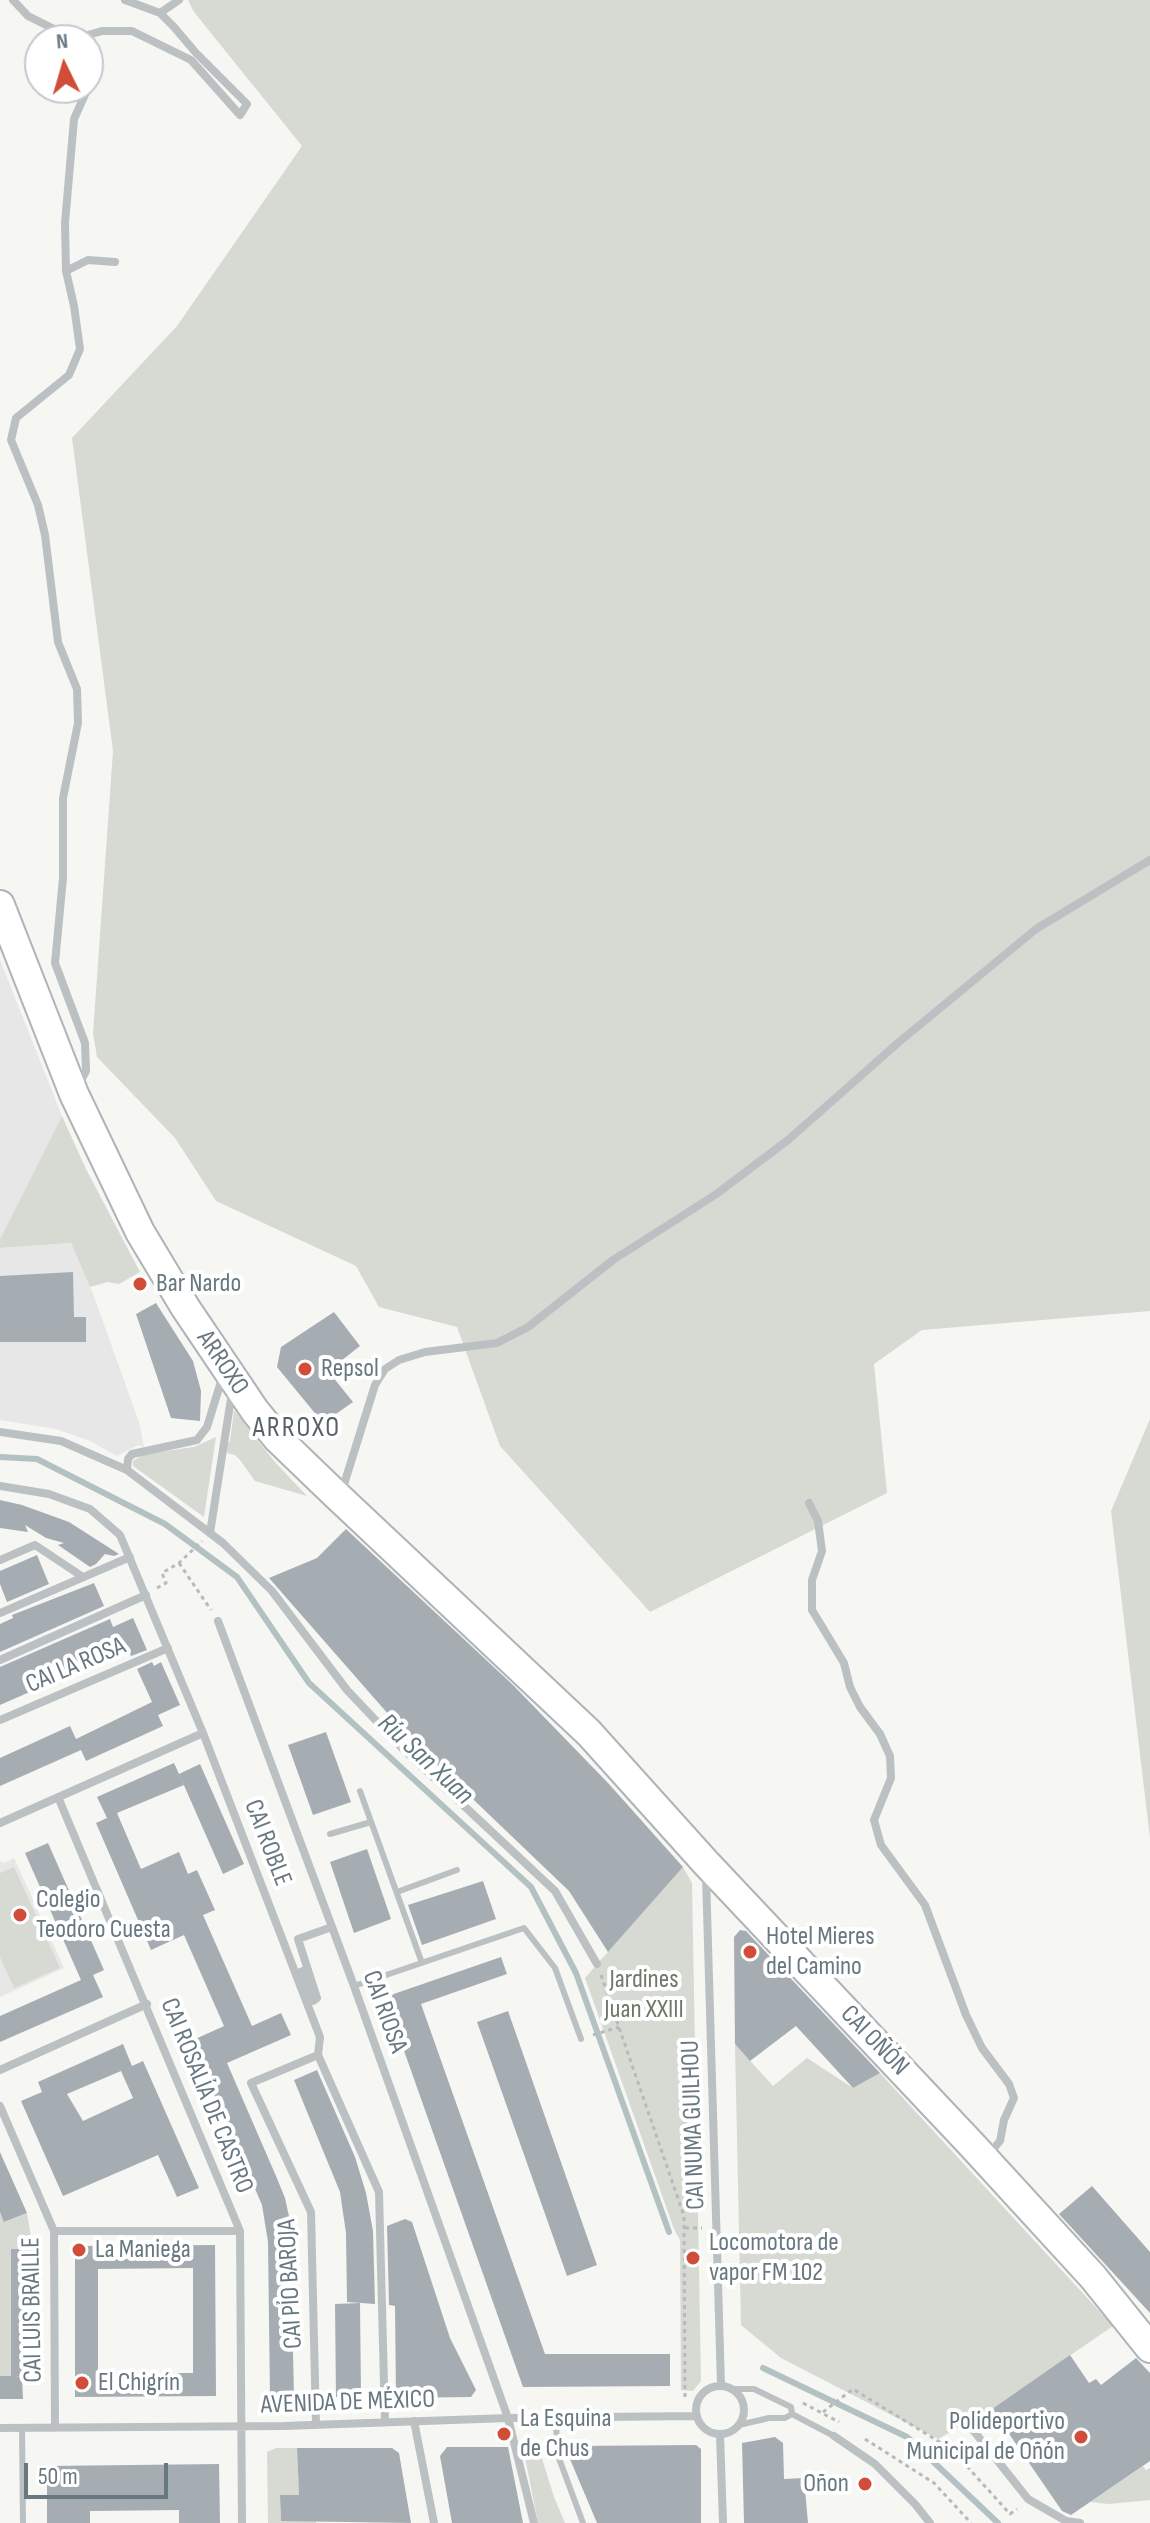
<!DOCTYPE html>
<meta charset="utf-8">
<style>
body{margin:0}
#map{position:relative;width:1150px;height:2523px;overflow:hidden;background:#f6f6f3;font-family:"Sofia Sans Condensed",sans-serif}
canvas{display:block}
.north{position:absolute;left:24px;top:24px;width:80px;height:80px;box-sizing:border-box;background:#fff;border:2px solid #c3c9cd;border-radius:50%;rotate:355deg;font-size:22px;font-weight:700;line-height:32px;text-align:center;color:#687881}
.north::after{content:'';display:block;margin:auto;width:28px;height:36px;background:#d04e39;clip-path:polygon(50% 0,100% 100%,50% 72%,0 100%)}
.scale{position:absolute;left:24px;top:2463px;width:144px;height:36px;box-sizing:border-box;border:4px solid #687881;border-top:0;padding-left:10px;font-size:24px;line-height:28px;white-space:nowrap;color:#687881;-webkit-text-stroke:6px #fff;paint-order:stroke}
</style>
<div id="map">
<canvas width="1150" height="2523"></canvas>
<div class="north">N</div>
<div class="scale">50 m</div>
</div>
<script>
const c = document.querySelector('canvas').getContext('2d');
c.lineJoin = 'round';
function fill(path, color) {
  c.fillStyle = color;
  c.fill(path, 'evenodd');
}
function poly(rows) {
  const path = new Path2D();
  for (const r of rows) {
    if (r.length === 3) {
      path.moveTo(r[0] + r[2], r[1]);
      path.arc(r[0], r[1], r[2], 0, 2 * Math.PI);
      continue;
    }
    path.moveTo(r[0], r[1]);
    for (let i = 2; i < r.length; i += 2) path.lineTo(r[i], r[i + 1]);
  }
  return path;
}
function strokePath(path, color, width, dash) {
  c.strokeStyle = color;
  c.lineWidth = width;
  c.lineCap = dash ? 'butt' : 'round';
  c.setLineDash(dash || []);
  c.stroke(path);
}
function label(font, color, halo, rows, align = 'center') {
  c.font = font + ' "Sofia Sans Condensed",sans-serif';
  c.lineWidth = 8;
  c.setLineDash([]);
  c.textBaseline = 'middle';
  c.strokeStyle = halo;
  c.fillStyle = color;
  for (const [text, x, y, turn = 0] of rows) {
    c.save();
    c.translate(x, y);
    c.rotate((+turn || 0) * Math.PI / 180);
    c.textAlign = isNaN(turn) ? turn : align;
    if (halo) c.strokeText(text, 0, 0);
    c.fillText(text, 0, 0);
    c.restore();
  }
}
const built = poly([
 [0,960,62,1116,0,1239],
 [71,1243,92,1291,140,1425,144,1447,138,1445,117,1456,90,1441,56,1429,0,1420,0,1248],
 [14,1858,64,1968,0,1997,0,1861,4,1863]
]);
const green = poly([
 [188,0,1150,0,1150,1311,922,1330,874,1364,887,1493,650,1612,500,1446,457,1327,379,1307,356,1266,216,1201,175,1138,97,1057,93,1034,113,751,72,438,177,326,302,146,194,12],
 [62,1116,86,1169,140,1272,119,1284,108,1282,90,1287,71,1243,0,1248,0,1239],
 [234,1410,274,1461,307,1496,255,1481,240,1460,235,1455,227,1453,227,1443,230,1441],
 [1150,1419,1150,1838,1111,1511],
 [216,1437,204,1517,133,1466,133,1461,144,1454,194,1447],
 [14,1867,60,1968,14,1988,0,1957,0,1873],
 [683,1867,692,1883,701,2381,693,2391,681,2390,680,2240,674,2229,585,1978],
 [735,2044,773,2086,807,2058,853,2088,880,2073,1113,2326,992,2409,938,2439,781,2358,741,2325],
 [0,2212,5,2222,27,2213,33,2249,11,2250,11,2377,0,2376],
 [538,2446,554,2497,565,2523,538,2523,523,2447],
 [276,2448,297,2448,299,2495,280,2495,281,2520,316,2520,316,2523,268,2523,267,2452],
 [1143,2466,1146,2470,1150,2468,1150,2500,1109,2504,1090,2502]
]);
const stream = poly([
 [0,1457,37,1459,165,1524,237,1577,309,1683,531,1887,576,1973,669,2232],
 [763,2368,907,2437,998,2523]
]);
const building = poly([
 [73,1272,74,1317,86,1317,86,1342,0,1342,0,1276],
 [156,1303,193,1361,201,1391,200,1421,171,1418,136,1314],
 [334,1312,360,1346,328,1371,353,1402,323,1423,277,1367,281,1347],
 [0,1500,22,1505,69,1522,119,1554,114,1556,105,1554,96,1564,90,1567,58,1545,64,1543,46,1538,25,1525,28,1532,0,1528],
 [346,1529,513,1685,609,1784,683,1867,608,1952,569,1891,410,1739,269,1578,317,1558],
 [37,1555,49,1584,7,1602,0,1584,0,1571],
 [94,1583,104,1606,0,1652,0,1624,13,1618,12,1615],
 [133,1618,147,1650,131,1656,128,1649,0,1705,0,1667,110,1619,113,1627],
 [152,1662,154,1666,161,1662,180,1705,158,1715,163,1726,86,1761,81,1750,0,1786,0,1758,70,1726,76,1739,152,1702,137,1669],
 [326,1732,351,1802,313,1815,288,1745],
 [174,1763,184,1785,117,1813,141,1869,179,1852,188,1874,197,1870,215,1910,203,1915,252,2026,281,2013,291,2035,227,2063,276,2176,285,2198,290,2221,294,2396,270,2396,268,2242,262,2205,191,2041,224,2026,184,1935,151,1950,96,1823,109,1817,107,1818,97,1797],
 [200,1764,244,1864,223,1874,179,1774],
 [48,1843,104,1970,93,1975,103,1997,0,2042,0,2016,81,1980,25,1853],
 [367,1849,391,1919,354,1933,330,1862],
 [483,1881,496,1919,422,1945,408,1905],
 [740,1930,746,1931,880,2073,853,2088,796,2026,750,2061,735,2044,734,1937],
 [501,1957,507,1974,421,2004,545,2354,670,2354,670,2386,523,2387,385,1997],
 [508,2011,597,2265,567,2276,477,2022],
 [123,2044,132,2066,143,2061,199,2188,177,2197,158,2155,63,2196,21,2101,42,2092,38,2082],
 [121,2071,133,2098,83,2121,67,2094],
 [317,2070,355,2157,366,2193,373,2231,375,2304,347,2302,346,2233,340,2192,294,2080],
 [0,2152,27,2213,4,2222,0,2212],
 [1092,2186,1150,2252,1150,2313,1059,2214],
 [405,2219,412,2222,450,2338,476,2390,471,2397,396,2398,395,2306,389,2305,387,2226],
 [215,2245,216,2396,75,2397,75,2246],
 [193,2268,193,2373,98,2373,98,2269],
 [11,2249,33,2249,33,2376,15,2377,22,2377,23,2399,0,2399,0,2376,11,2376],
 [360,2303,361,2396,336,2397,335,2304],
 [1070,2355,1089,2383,1096,2379,1101,2385,1136,2358,1150,2373,1150,2461,1071,2515,1062,2511,992,2409],
 [775,2437,783,2443,784,2479,804,2478,808,2523,744,2523,742,2443],
 [696,2445,701,2449,701,2523,597,2523,567,2452,571,2446],
 [447,2447,508,2447,523,2523,452,2523,440,2456],
 [297,2448,392,2448,399,2453,411,2523,281,2521,280,2495,299,2495],
 [219,2464,220,2523,179,2523,179,2510,90,2511,90,2523,47,2523,47,2466]
]);
const path = poly([
 [179,1563,211,1610],
 [157,1588,166,1583,162,1573,179,1563,202,1541],
 [601,1975,684,2216,685,2401],
 [593,2035,619,2027],
 [685,2228,702,2228],
 [803,2403,839,2422],
 [823,2412,853,2389,938,2441,964,2463,1010,2514,1017,2509],
 [865,2439,934,2483,971,2523]
]);
const lane = poly([
 [360,1791,422,1963],
 [330,1834,371,1822],
 [397,1892,457,1870],
 [354,1986,524,1928,555,1968,581,2039],
 [732,2389,754,2389,791,2407,792,2414,834,2436],
 [556,2417,557,2453,583,2523],
 [739,2425,769,2418,785,2418,792,2414],
 [22,2428,23,2523]
]);
const street = poly([
 [13,0,28,16,76,40],
 [160,13,179,0],
 [74,39,102,31,132,31,191,60,240,115,247,104,196,53,174,27,160,13,125,0],
 [66,271,88,260,115,262],
 [78,1086,86,1071,85,1043,55,963,63,878,63,798,78,723,77,689,58,642,45,535,38,505,11,440,16,418,69,375,80,349,74,306,66,271,65,223,74,119,95,72,88,45],
 [0,1432,61,1441,127,1470,223,1543,272,1591,347,1690,400,1746,555,1891,597,1964],
 [127,1470,128,1459,132,1454,197,1440,207,1427,223,1375],
 [0,1486,49,1494,90,1509,120,1535,203,1733,320,2037,318,2055,379,2192,385,2422],
 [341,1494,375,1385,385,1369,399,1360,425,1352,497,1343,528,1327,613,1260,715,1195,788,1140,899,1042,1036,929,1150,860],
 [809,1503,818,1521,822,1551,812,1580,812,1610,844,1663,850,1687,860,1707,880,1734,890,1756,891,1778,874,1820,881,1845,925,1905,966,2015,982,2048,1009,2084,1014,2098,1004,2120,1000,2141,988,2155],
 [210,1533,232,1392],
 [0,1560,35,1545,83,1577],
 [0,1613,130,1557],
 [218,1621,354,1986,508,2418,534,2523],
 [0,1660,146,1595],
 [0,1720,168,1648],
 [58,1797,240,2231,242,2523],
 [0,1823,203,1733],
 [706,1876,721,2385],
 [296,1974,303,1971,313,2001,317,1998,298,1939,332,1927],
 [0,2070,147,2004],
 [0,2106,54,2231,55,2428],
 [54,2231,240,2231],
 [720,2410,24],
 [414,2421,434,2523],
 [316,2424,311,2212,251,2083,318,2055],
 [0,2428,284,2426,508,2418,696,2416],
 [973,2430,1028,2499,1066,2521,1080,2523],
 [720,2434,723,2523],
 [834,2436,875,2464,915,2504,930,2523]
]);
const secondary = poly([
 [0,905,74,1094,140,1232,185,1307,255,1411,278,1439,333,1492,589,1733,706,1863,972,2145,1093,2277,1150,2348]
]);
const markers = [
 [140,1284,8,"#d04e39"],
 [305,1369,8,"#d04e39"],
 [20,1915,8,"#d04e39"],
 [750,1952,8,"#d04e39"],
 [79,2250,8,"#d04e39"],
 [693,2258,8,"#d04e39"],
 [82,2383,8,"#d04e39"],
 [504,2434,8,"#d04e39"],
 [1081,2437,8,"#d04e39"],
 [865,2484,8,"#d04e39"]
];
const poiNames = [
 ["Bar Nardo",156,1284],
 ["Repsol",321,1369],
 ["Colegio",36,1900],
 ["Teodoro Cuesta",36,1930],
 ["Hotel Mieres",766,1937],
 ["del Camino",766,1967],
 ["Locomotora de",709,2243],
 ["vapor FM 102",709,2273],
 ["La Maniega",95,2250],
 ["El Chigrín",98,2383],
 ["La Esquina",520,2419],
 ["de Chus",520,2449],
 ["Polideportivo",1065,2422,"right"],
 ["Municipal de Oñón",1065,2452,"right"],
 ["Oñon",849,2484,"right"]
];
const streetNames = [
 ["ARROXO",222,1363,56],
 ["CAI LA ROSA",76,1666,-23],
 ["CAI ROBLE",267,1843,69],
 ["CAI RIOSA",384,2012,70],
 ["CAI OÑÓN",874,2041,46],
 ["CAI ROSALÍA DE CASTRO",206,2096,68],
 ["CAI NUMA GUILHOU",694,2125,-92],
 ["CAI PÍO BAROJA",291,2284,-93],
 ["CAI LUIS BRAILLE",33,2310,-91],
 ["AVENIDA DE MÉXICO",348,2403,-2]
];
const parkNames = [
 ["Jardines",644,1980],
 ["Juan XXIII",644,2010]
];
const neighbourhoodNames = [
 ["ARROXO",297,1429]
];
const waterNames = [
 ["Ríu San Xuan",425,1760,43]
];
fill(built, '#e7e7e7');
fill(green, '#d6dad3');
strokePath(stream, '#b4c1c3', 6);
fill(building, '#a6adb2');
strokePath(secondary, '#aeb4b8', 32);
strokePath(path, '#b6babc', 3, [4, 4]);
strokePath(lane, '#bbc0c3', 6);
strokePath(street, '#bbc0c3', 8);
strokePath(secondary, '#fff', 28);
for (const [x, y, r, color] of markers) {
  const dot = new Path2D();
  dot.arc(x, y, r, 0, 2 * Math.PI);
  c.fillStyle = color;
  c.fill(dot);
  strokePath(dot, '#fff', 3);
}
label('26px', '#687881', '#fff', poiNames, 'left');
label('26px', '#687881', '#fff', streetNames);
label('26px', '#6c7966', '#fff', parkNames);
c.letterSpacing = '2px';
label('28px', '#556167', '#fff', neighbourhoodNames);
c.letterSpacing = '0px';
label('italic 28px', '#64797d', '#fff', waterNames);
</script>
